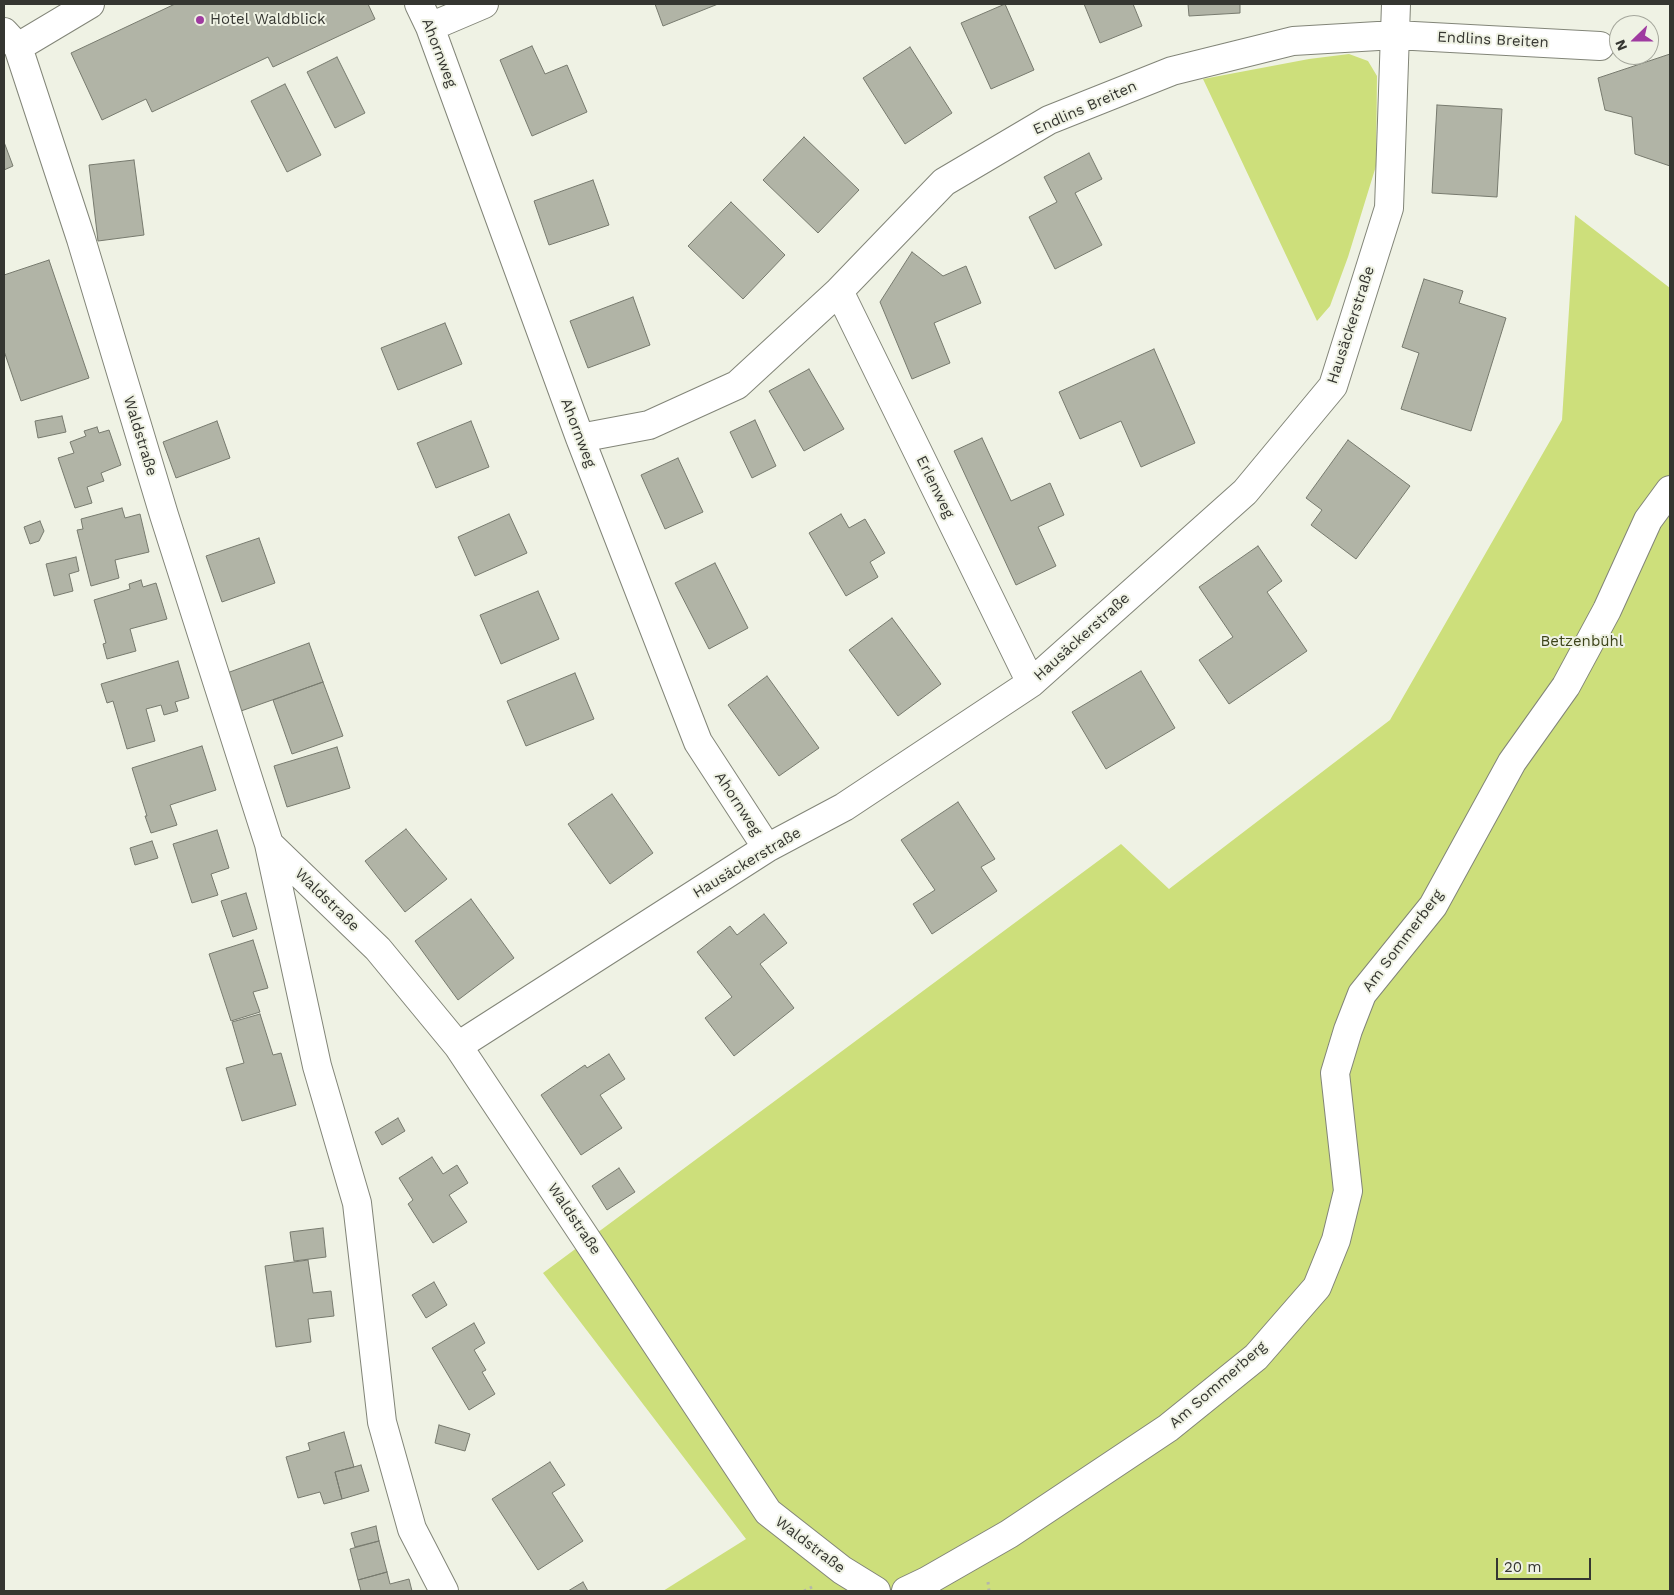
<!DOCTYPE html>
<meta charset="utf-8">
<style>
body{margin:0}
#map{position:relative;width:1674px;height:1595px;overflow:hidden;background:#eff2e4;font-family:"Work Sans",sans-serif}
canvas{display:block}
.frame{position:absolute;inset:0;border:5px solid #353631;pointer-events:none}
.north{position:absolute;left:1609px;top:15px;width:50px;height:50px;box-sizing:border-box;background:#eff2e4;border:1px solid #a5a79c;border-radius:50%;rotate:248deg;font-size:14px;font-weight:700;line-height:20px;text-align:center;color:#353631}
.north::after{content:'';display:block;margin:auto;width:18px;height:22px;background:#9f3ba0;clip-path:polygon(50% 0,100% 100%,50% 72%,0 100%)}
.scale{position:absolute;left:1496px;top:1558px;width:95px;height:22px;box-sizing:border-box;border:2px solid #353631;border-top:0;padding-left:6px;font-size:15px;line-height:18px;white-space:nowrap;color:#353631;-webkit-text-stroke:4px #eff2e4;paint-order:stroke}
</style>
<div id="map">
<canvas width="1674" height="1595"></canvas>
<div class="frame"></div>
<div class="north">N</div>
<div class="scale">20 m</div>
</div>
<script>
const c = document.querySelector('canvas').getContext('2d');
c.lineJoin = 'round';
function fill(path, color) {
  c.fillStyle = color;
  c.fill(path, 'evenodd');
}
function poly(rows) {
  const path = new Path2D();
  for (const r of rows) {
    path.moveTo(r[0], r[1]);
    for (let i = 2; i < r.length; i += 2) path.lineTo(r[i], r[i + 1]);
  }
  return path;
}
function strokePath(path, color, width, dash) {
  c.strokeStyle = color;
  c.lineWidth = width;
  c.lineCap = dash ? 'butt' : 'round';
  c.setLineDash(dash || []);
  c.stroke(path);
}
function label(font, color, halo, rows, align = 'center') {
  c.font = font + ' "Work Sans",sans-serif';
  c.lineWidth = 4;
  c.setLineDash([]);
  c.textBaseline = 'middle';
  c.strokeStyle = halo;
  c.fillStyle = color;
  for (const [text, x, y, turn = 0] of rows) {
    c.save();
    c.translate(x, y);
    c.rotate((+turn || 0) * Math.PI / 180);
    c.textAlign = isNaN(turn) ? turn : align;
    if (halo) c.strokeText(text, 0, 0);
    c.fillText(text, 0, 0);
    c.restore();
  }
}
const green = poly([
 [1349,54,1368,61,1377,76,1376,166,1348,257,1330,306,1317,321,1203,79,1309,59],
 [1575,215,1670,288,1670,1591,663,1591,746,1539,543,1273,1121,844,1169,889,1390,720,1562,420]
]);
const building = poly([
 [175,4,368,4,375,19,273,67,268,57,152,112,146,99,102,120,71,53,175,4],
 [655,4,718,4,663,26,655,4],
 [1005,4,1034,70,991,89,961,23,1005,4],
 [1084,4,1133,4,1142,26,1100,43,1084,4],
 [1188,4,1240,4,1240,13,1189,16,1188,4],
 [532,46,545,74,567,65,587,112,532,136,500,60,532,46],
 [910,47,952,113,905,144,863,78,910,47],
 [1670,54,1670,166,1635,154,1632,117,1605,110,1598,78,1670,54],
 [337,57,365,113,335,128,307,72,337,57],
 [285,84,321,155,287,172,251,101,285,84],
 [1437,105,1502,109,1497,197,1432,193,1437,105],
 [804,137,859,190,818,233,763,180,804,137],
 [4,142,13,166,4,170,4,142],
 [1089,153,1102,179,1075,193,1102,245,1055,269,1029,217,1057,202,1044,177,1089,153],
 [134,160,144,235,98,241,89,165,134,160],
 [593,180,609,225,549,245,534,201,593,180],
 [731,202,785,255,743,299,688,246,731,202],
 [912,252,943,276,966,266,981,303,934,323,950,363,912,379,880,302,912,252],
 [49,260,89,378,21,401,4,351,4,275,49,260],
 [1424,279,1463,291,1459,303,1506,318,1471,431,1401,409,1419,353,1402,347,1424,279],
 [633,297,650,345,588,368,570,321,633,297],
 [445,323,462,364,398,390,381,348,445,323],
 [1154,349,1195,443,1141,467,1121,421,1080,439,1059,392,1154,349],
 [809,369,844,429,804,451,769,391,809,369],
 [62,416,66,432,38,438,35,421,62,416],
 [755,420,776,466,752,478,730,432,755,420],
 [217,421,230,458,176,478,163,442,217,421],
 [471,421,489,467,436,488,417,443,471,421],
 [97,427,99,433,109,430,121,465,101,473,104,481,87,487,92,503,75,508,58,458,74,453,70,442,86,436,84,431,97,427],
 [982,438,1011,501,1050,483,1064,515,1038,527,1056,566,1016,585,954,451,982,438],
 [1348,440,1410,486,1356,559,1311,525,1322,510,1306,498,1348,440],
 [678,458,703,512,665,529,641,475,678,458],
 [122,508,125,518,140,514,149,552,115,560,119,578,91,586,77,530,83,529,81,519,122,508],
 [509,514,527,553,475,576,458,537,509,514],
 [841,514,849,528,865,519,885,553,870,562,878,577,846,596,809,533,841,514],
 [40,521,44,531,39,541,30,544,24,527,40,521],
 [259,538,275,583,222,602,206,556,259,538],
 [1258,546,1282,581,1267,592,1307,651,1229,704,1199,660,1233,637,1199,587,1258,546],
 [76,557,79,571,69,574,73,591,54,596,46,564,76,557],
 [715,563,748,628,709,649,675,583,715,563],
 [141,580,143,587,156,583,167,619,130,629,136,651,107,659,103,644,106,643,94,600,130,589,129,584,141,580],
 [538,591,559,639,501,664,480,615,538,591],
 [892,618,941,684,898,716,849,650,892,618],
 [309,643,323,682,241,711,227,673,309,643],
 [178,661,189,698,175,702,178,711,164,715,161,705,146,709,155,741,127,749,113,701,107,703,101,684,178,661],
 [1141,671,1175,728,1106,769,1072,712,1141,671],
 [575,673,594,719,526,746,507,701,575,673],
 [767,676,819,748,779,776,728,705,767,676],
 [323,682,343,736,292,754,273,700,323,682],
 [202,746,216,790,170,805,177,825,151,833,145,816,147,816,132,768,202,746],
 [337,747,350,788,287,807,274,766,337,747],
 [612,794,653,853,610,884,568,824,612,794],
 [958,802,995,859,981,867,997,891,932,934,913,904,935,890,901,840,958,802],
 [406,829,447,879,405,912,365,861,406,829],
 [217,830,229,868,211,874,218,895,192,903,173,844,217,830],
 [152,841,158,858,135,865,130,848,152,841],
 [246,893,257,929,233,937,221,901,246,893],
 [471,899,514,958,458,1000,415,941,471,899],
 [764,914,787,943,760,964,794,1008,734,1056,705,1018,732,997,697,952,730,926,737,935,764,914],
 [253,940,268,988,253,992,260,1012,231,1021,209,954,253,940],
 [260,1014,273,1055,281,1053,296,1105,242,1121,226,1068,244,1063,232,1022,260,1014],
 [609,1054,625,1079,600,1095,622,1128,581,1155,541,1095,585,1065,587,1068,609,1054],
 [398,1118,405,1131,382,1145,375,1132,398,1118],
 [432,1157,443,1174,457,1165,468,1183,449,1195,467,1222,433,1243,408,1204,413,1200,399,1178,432,1157],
 [619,1168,635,1192,607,1210,592,1186,619,1168],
 [323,1228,326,1257,294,1261,290,1232,323,1228],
 [308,1260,313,1293,331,1291,334,1316,308,1319,311,1342,276,1347,265,1266,308,1260],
 [434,1282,447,1305,426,1318,412,1295,434,1282],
 [474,1323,485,1343,474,1350,486,1370,482,1372,495,1394,469,1410,432,1348,474,1323],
 [439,1425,470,1434,465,1451,435,1443,439,1425],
 [344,1432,354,1467,335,1472,342,1499,324,1504,320,1492,298,1498,286,1457,310,1450,308,1443,344,1432],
 [550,1462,565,1485,552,1493,583,1541,538,1570,492,1499,550,1462],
 [361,1465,369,1491,342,1499,335,1472,361,1465],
 [376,1526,379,1541,355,1547,351,1533,376,1526],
 [379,1541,387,1572,358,1580,350,1549,379,1541],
 [387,1572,390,1584,409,1579,412,1591,361,1591,358,1580,387,1572],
 [583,1582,588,1591,568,1591,583,1582]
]);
const path = poly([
 [988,1582,989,1591],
 [804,1591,814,1586]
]);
const minor = poly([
 [419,4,430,27,580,438,698,742,767,848],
 [430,27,484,4],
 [4,32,18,47,81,239,164,515,269,844,317,1066,357,1203,382,1422,412,1529,444,1591],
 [18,47,90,4],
 [839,291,1031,683],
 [580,438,649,425,737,385,839,291,944,182,1049,120,1172,71,1293,41,1395,35,1600,46],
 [269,844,378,949,458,1046,768,1512,842,1570,876,1591],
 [458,1046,767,848,844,807,1031,683,1245,492,1333,386,1389,208,1396,4],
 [906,1591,927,1581,1009,1534,1168,1428,1256,1357,1317,1287,1336,1240,1348,1191,1335,1073,1348,1030,1362,994,1433,906,1512,762,1566,686,1607,610,1648,520,1670,490]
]);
const markers = [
 [200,20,5,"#9f3ba0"]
];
const poiNames = [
 ["Hotel Waldblick",210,20]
];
const streetNames = [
 ["Endlins Breiten",1493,40,3],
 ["Ahornweg",439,53,69],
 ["Endlins Breiten",1085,108,-24],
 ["Hausäckerstraße",1351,325,-72],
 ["Ahornweg",578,433,69],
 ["Waldstraße",140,436,73],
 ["Erlenweg",935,487,64],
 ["Hausäckerstraße",1082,637,-42],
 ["Ahornweg",738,804,57],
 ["Hausäckerstraße",747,863,-31],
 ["Waldstraße",327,900,44],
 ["Am Sommerberg",1403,941,-53],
 ["Waldstraße",574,1219,56],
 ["Am Sommerberg",1218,1385,-41],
 ["Waldstraße",810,1545,37]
];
const parkNames = [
 ["Betzenbühl",1582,642]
];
fill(green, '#cddf7b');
fill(building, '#b1b4a6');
strokePath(building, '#777a6e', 1);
strokePath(minor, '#828578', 30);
strokePath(path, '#b4b6ab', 3, [2.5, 4]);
strokePath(minor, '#fff', 28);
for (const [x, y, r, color] of markers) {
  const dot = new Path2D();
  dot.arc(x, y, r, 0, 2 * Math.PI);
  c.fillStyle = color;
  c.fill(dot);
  strokePath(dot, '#eff2e4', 2);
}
label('15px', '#353631', '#eff2e4', poiNames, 'left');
label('15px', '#353631', '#eff2e4', streetNames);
label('15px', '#3d441a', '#eff2e4', parkNames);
</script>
